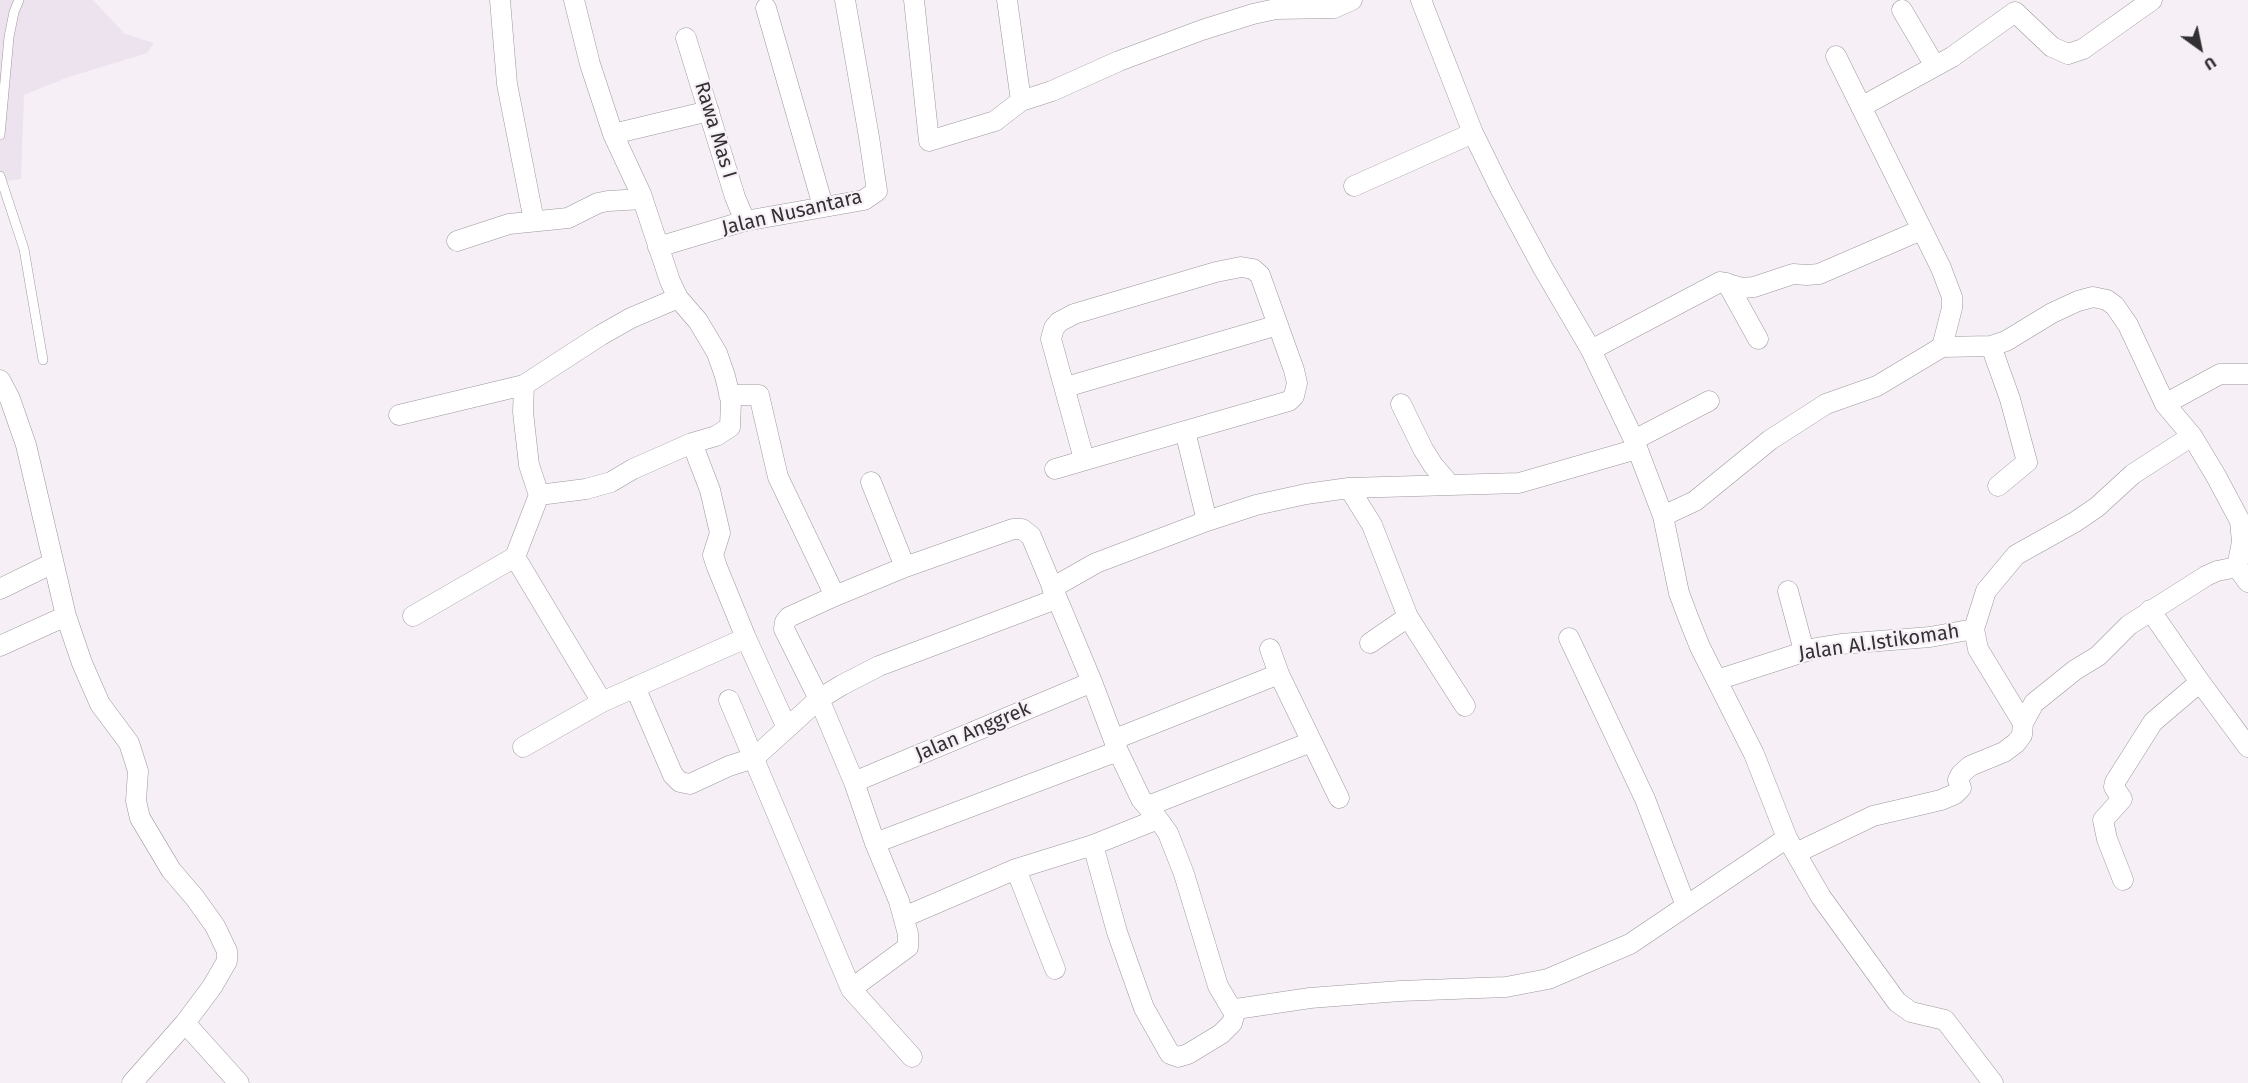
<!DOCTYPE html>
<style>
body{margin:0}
#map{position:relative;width:2248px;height:1083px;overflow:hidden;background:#f6f0f6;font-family:"Fira Sans",sans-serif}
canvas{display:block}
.north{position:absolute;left:2170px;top:18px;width:60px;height:60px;-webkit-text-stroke:4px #f6f0f6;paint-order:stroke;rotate:147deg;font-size:16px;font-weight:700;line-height:24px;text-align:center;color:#323032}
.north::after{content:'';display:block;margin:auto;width:21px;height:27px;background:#323032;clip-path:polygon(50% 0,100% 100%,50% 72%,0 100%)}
</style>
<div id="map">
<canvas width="2248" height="1083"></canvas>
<div class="north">U</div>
</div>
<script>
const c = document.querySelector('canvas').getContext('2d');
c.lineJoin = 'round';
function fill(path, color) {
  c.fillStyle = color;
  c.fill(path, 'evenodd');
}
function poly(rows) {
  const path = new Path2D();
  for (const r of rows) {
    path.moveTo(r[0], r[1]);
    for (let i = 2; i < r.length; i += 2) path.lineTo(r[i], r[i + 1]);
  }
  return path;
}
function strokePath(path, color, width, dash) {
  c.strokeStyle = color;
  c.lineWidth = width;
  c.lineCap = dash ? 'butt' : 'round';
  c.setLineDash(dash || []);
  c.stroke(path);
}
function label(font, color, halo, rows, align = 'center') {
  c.font = font + ' "Fira Sans",sans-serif';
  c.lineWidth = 4.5;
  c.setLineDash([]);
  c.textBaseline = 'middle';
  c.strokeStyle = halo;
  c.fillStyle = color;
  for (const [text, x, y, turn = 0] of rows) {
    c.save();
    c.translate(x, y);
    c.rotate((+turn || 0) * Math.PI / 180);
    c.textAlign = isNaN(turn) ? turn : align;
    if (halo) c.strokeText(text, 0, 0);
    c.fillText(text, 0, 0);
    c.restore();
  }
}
const built = poly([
 [0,0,93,0,125,34,154,43,147,53,66,78,24,95,21,179,0,182]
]);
const lane = poly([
 [0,135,9,37,14,12,19,0],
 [0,176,24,249,43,360]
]);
const street = poly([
 [500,0,507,84,534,221],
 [914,0,929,141,995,121,1021,101,1052,91,1119,61,1202,30,1253,14,1276,9,1334,8,1352,0],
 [1007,0,1021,101],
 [1421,0,1473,133,1501,190,1543,268,1591,350,1634,440,1663,516,1679,593,1688,617,1700,647,1754,754,1787,838,1821,897,1897,1002,1911,1012,1945,1020,1993,1083],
 [766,8,823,206],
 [1902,10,1935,66],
 [686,38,735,197,745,221],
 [1836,56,1941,268,1952,297,1952,308,1942,347],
 [1861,107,1952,57,2015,12,2052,47,2068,54,2083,49,2152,0],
 [613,134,709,111],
 [1354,186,1473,133],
 [457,241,509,224,568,218,598,203,608,201,643,199],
 [658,247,745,221,864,200,877,191,869,137,845,0],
 [1727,283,1758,339],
 [1991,346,2010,399,2027,462,1998,486],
 [1591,350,1720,282,1742,288,1754,287,1793,274,1807,275,1819,274,1921,230],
 [0,380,10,399,26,445,66,616,82,663,100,704,129,743,138,771,136,801,140,818,171,870,195,898,215,926,227,951,227,961,212,987,185,1023,132,1083],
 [524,385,601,335,631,318,678,298],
 [1066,387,1278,325],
 [729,395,759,395,778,477,835,596],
 [1401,404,1423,449,1433,465,1450,485],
 [2165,404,2220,374,2248,374],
 [399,415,524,385,523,412,529,465,539,495,586,489,611,482,633,469,692,443,716,436,730,427,731,401,725,376,717,353,698,321,678,298,670,281,641,194,613,134,590,64,574,0],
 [1634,440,1709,401],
 [692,443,710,490,720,533,713,555,717,567,746,638,787,728],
 [1084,459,1051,339,1054,328,1059,322,1074,314,1216,272,1241,267,1253,269,1260,275,1294,370,1297,383,1294,396,1289,401,1185,431],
 [1055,469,1185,431,1207,521],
 [871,482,905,567],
 [1349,488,1372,525,1408,617,1465,706],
 [539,495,515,557,602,702],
 [1663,516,1695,501,1770,440,1826,404,1877,386,1942,347,1991,346,2006,341,2052,313,2078,301,2093,297,2107,300,2115,306,2128,325,2165,404,2192,436,2216,476,2240,521,2242,542,2237,567,2248,582],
 [1052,588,1096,563,1207,521,1256,505,1306,494,1349,488,1519,483,1637,449],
 [0,589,53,563],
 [1788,591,1804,651],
 [413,616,515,557],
 [1974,629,1986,591,2016,555,2075,522,2097,507,2133,474,2192,436],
 [1569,638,1645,799,1686,906],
 [1370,643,1408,617],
 [0,646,66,616],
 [1270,649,1279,674,1339,798],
 [1717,680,1816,648,1841,644,1930,637,1974,629,1978,649,2023,723],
 [2200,682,2248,747],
 [635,687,673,775,680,782,690,784,729,766,754,758,819,699,842,685,879,666,1056,599],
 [729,700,851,989,912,1057],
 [1115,739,1279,674],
 [523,747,602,702,746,638],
 [854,782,1092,682],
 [1148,806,1311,742],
 [1158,819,1168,833,1184,874,1218,986,1231,1008,1236,1009,1310,998,1400,991,1506,987,1548,979,1630,944,1787,838],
 [875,843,1118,751],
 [1093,845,1117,932,1144,1008,1170,1054,1178,1057,1188,1054,1221,1034,1232,1023,1236,1009],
 [1796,853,1873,816,1941,800,1955,794,1961,788,1958,780,1961,774,1970,766,2004,752,2016,743,2022,735,2023,723,2034,703,2075,670,2098,656,2129,625,2206,576,2217,571,2237,567],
 [1016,869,1055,969],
 [2123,880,2107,839,2103,820,2122,799,2114,787,2115,782,2153,722,2200,682,2150,610],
 [851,989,908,947,908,934,899,901,875,843,854,782,819,699,784,629,785,622,789,617,835,596,905,567,1013,529,1022,529,1031,536,1092,682,1118,751,1141,799,1158,819,1093,845,1016,869,904,917],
 [185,1023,239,1083]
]);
const streetNames = [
 ["Rawa Mas I",715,130,73],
 ["Jalan Nusantara",792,213,-13],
 ["Jalan Al.Istikomah",1879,643,-8],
 ["Jalan Anggrek",973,732,-23]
];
fill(built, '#ede3ee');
strokePath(lane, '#9c979c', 10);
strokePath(street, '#9c979c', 21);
strokePath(lane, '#fff', 9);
strokePath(street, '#fff', 20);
label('20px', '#323032', '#f6f0f6', streetNames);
</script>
